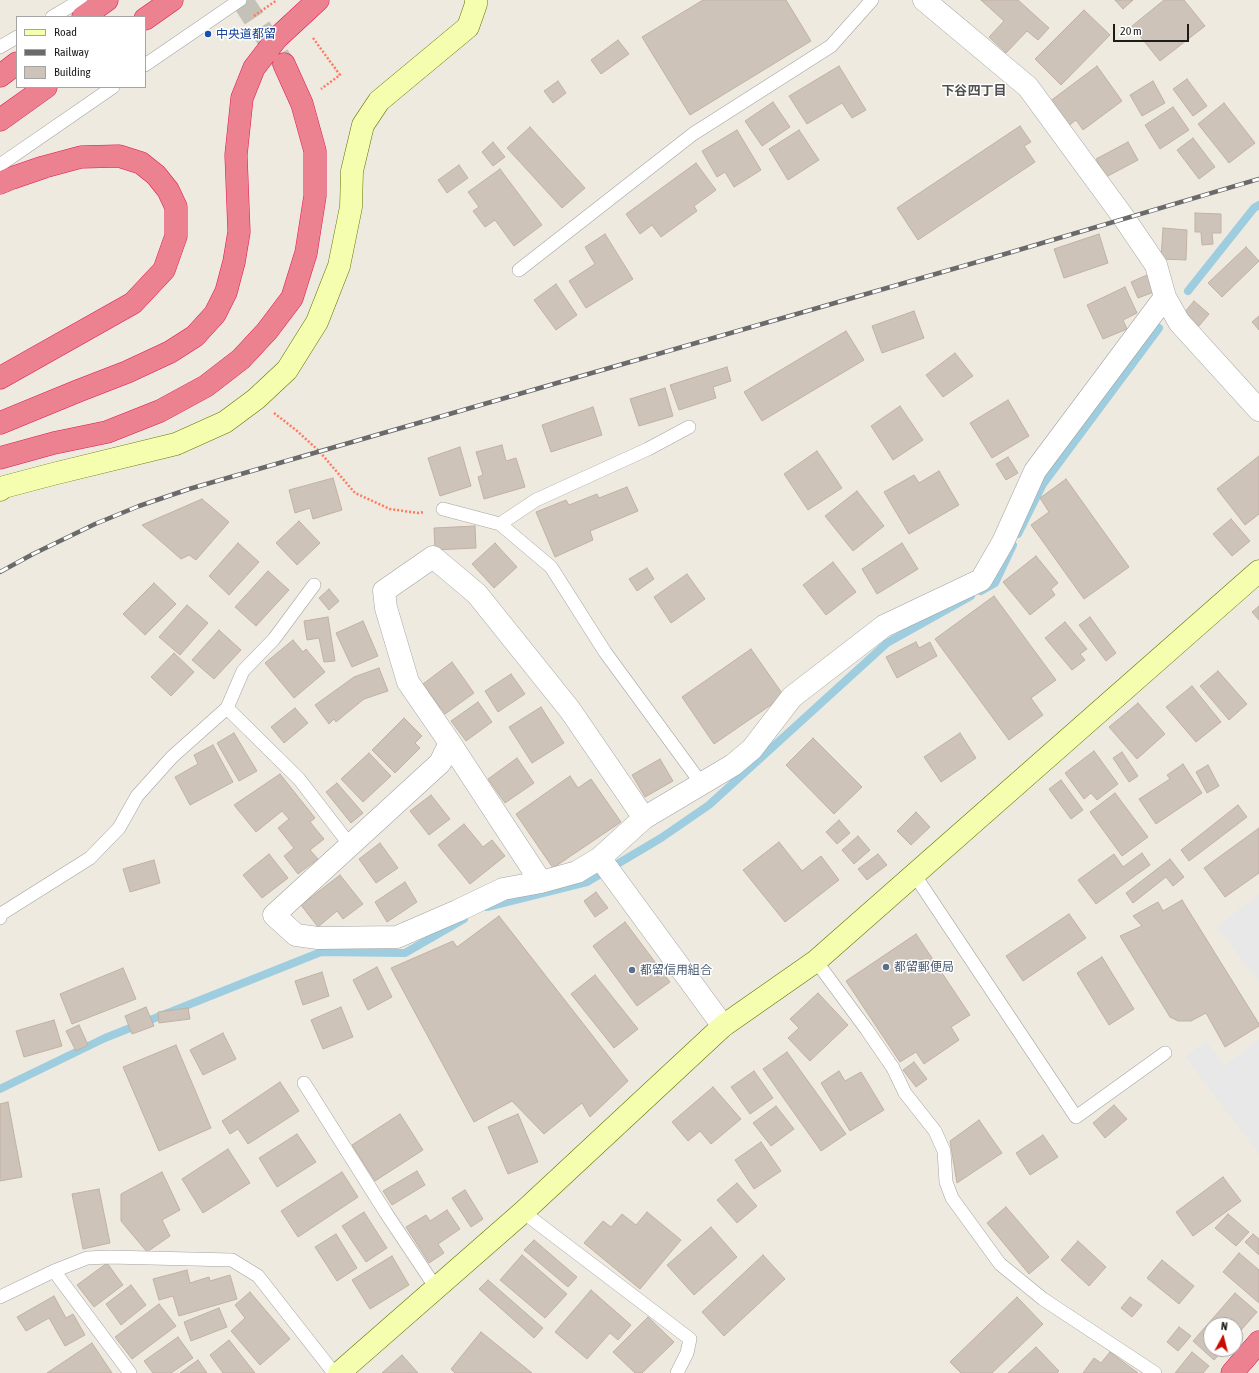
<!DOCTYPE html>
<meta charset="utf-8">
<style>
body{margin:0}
#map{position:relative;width:1259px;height:1373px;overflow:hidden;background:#eeeae0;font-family:"Asap Condensed",sans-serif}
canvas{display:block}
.legend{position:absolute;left:16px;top:16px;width:130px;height:72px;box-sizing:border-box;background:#fff;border:1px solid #a4a4a4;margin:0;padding:5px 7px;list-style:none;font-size:12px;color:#1c1c1c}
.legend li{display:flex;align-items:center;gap:8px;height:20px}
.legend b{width:20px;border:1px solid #a4a4a4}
.north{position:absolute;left:1203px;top:1317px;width:40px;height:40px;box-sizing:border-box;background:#fff;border:1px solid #a4a4a4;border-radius:50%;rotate:7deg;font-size:11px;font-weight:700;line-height:16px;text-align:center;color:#1c1c1c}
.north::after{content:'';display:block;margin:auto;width:14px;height:18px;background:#c70b00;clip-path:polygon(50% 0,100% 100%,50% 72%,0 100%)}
.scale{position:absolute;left:1113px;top:24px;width:76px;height:18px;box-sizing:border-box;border:2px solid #1c1c1c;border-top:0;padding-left:5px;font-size:12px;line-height:14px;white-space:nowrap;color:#1c1c1c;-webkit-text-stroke:3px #fff;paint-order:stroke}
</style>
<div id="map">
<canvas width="1259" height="1373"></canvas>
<ul class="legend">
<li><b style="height:5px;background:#f5feae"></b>Road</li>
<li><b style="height:5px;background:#6a6a6a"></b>Railway</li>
<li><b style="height:11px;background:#cec3b9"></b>Building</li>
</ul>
<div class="north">N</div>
<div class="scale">20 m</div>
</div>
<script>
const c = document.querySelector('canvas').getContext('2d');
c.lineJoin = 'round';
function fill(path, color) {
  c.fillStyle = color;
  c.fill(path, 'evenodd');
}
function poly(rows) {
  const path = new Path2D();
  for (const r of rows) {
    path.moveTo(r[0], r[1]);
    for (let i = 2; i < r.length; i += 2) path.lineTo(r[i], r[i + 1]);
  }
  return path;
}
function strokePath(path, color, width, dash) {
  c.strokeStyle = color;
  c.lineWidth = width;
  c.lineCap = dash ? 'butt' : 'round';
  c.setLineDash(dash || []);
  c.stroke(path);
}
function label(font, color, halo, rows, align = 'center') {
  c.font = font + ' "Asap Condensed","Noto Sans JP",sans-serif';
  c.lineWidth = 3;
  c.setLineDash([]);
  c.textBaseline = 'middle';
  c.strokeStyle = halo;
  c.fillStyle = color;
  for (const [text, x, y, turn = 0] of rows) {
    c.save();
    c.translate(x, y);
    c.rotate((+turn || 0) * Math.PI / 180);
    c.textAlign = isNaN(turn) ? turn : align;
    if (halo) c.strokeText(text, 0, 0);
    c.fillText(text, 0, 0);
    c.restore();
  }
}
const parking = poly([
 [1259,894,1259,982,1217,927],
 [1259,1039,1259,1154,1185,1057,1206,1041,1225,1065]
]);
const stream = poly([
 [1188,291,1254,208,1259,205],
 [1018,534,1043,484,1159,328],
 [981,591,995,583,1013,545],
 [487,907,587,882,661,838,709,805,887,643,971,596],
 [0,1089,105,1038,321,952,405,953,464,919]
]);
const building = poly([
 [703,0,786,0,811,41,690,115,642,37,703,0],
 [981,0,1018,0,1049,28,1038,40,1027,31,1006,53,989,37,1004,21,981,0],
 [1115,0,1133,0,1123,9,1115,0],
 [1164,0,1184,0,1205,26,1160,61,1132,26,1164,0],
 [1084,10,1110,35,1061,85,1035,59,1084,10],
 [618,40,629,54,601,74,591,60,618,40],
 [839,66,866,110,852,118,842,103,807,124,789,96,839,66],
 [1097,66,1122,101,1083,130,1076,120,1067,127,1049,102,1097,66],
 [1187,79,1207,106,1193,116,1173,89,1187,79],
 [558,81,566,93,553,103,544,91,558,81],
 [1153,81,1165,103,1142,116,1130,95,1153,81],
 [773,102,790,127,762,146,745,121,773,102],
 [1224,103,1255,143,1229,163,1198,124,1224,103],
 [1173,107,1189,130,1160,149,1145,125,1173,107],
 [1020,126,1031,142,1024,146,1035,162,918,240,897,208,1020,126],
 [530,127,585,188,562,208,507,148,530,127],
 [737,130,761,170,734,187,725,172,717,177,702,151,737,130],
 [799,130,819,160,788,180,769,149,799,130],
 [1193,138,1215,167,1199,179,1177,150,1193,138],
 [493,142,505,157,493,166,482,152,493,142],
 [1128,142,1138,160,1106,177,1096,159,1128,142],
 [696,163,716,190,694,206,697,211,661,237,652,225,640,234,626,214,696,163],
 [459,165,468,178,447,193,438,180,459,165],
 [500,169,542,225,514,246,495,220,485,227,473,211,479,207,468,192,500,169],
 [1195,213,1221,214,1221,233,1212,233,1213,244,1202,245,1201,232,1195,232,1195,213],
 [1163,228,1187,230,1186,260,1161,259,1163,228],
 [605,234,633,279,586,308,569,281,595,264,585,247,605,234],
 [1099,234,1108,263,1064,278,1054,249,1099,234],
 [1246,247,1259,261,1222,297,1208,283,1246,247],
 [1147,275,1154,292,1138,298,1131,282,1147,275],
 [556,284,577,315,556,330,534,300,556,284],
 [1125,287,1137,313,1123,320,1127,329,1103,339,1087,305,1125,287],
 [1194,301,1209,314,1199,326,1184,313,1194,301],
 [914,311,924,338,882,353,872,326,914,311],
 [1259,316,1259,330,1252,322,1259,316],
 [846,331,864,360,762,421,744,392,846,331],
 [955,353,973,376,943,397,926,375,955,353],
 [727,367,731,381,713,387,716,398,679,410,670,385,727,367],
 [665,388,673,416,639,426,630,399,665,388],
 [1008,400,1029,436,992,458,970,423,1008,400],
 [900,406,923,440,893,460,871,426,900,406],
 [593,407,602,435,551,452,542,425,593,407],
 [502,445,506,461,516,458,525,487,484,499,478,477,483,475,476,452,502,445],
 [460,447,471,486,440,496,428,458,460,447],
 [817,451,842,488,808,510,784,474,817,451],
 [1259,456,1259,514,1245,525,1217,489,1259,456],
 [1008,457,1018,473,1006,480,996,464,1008,457],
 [939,471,959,505,909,534,884,492,914,475,919,483,939,471],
 [333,478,342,510,313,519,310,508,295,513,289,490,333,478],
 [1066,479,1129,567,1084,599,1031,525,1049,512,1040,498,1066,479],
 [627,487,638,511,590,531,593,540,555,557,536,512,566,500,569,505,597,494,599,498,627,487],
 [857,491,884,526,853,551,825,516,857,491],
 [202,499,229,522,196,560,189,555,181,559,142,525,202,499],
 [1231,519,1250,541,1232,556,1213,534,1231,519],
 [299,521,320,543,297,565,276,543,299,521],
 [475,526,476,548,435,550,434,528,475,526],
 [238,543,259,562,229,595,209,576,238,543],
 [495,543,517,567,494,588,472,564,495,543],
 [902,543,918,569,877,594,862,569,902,543],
 [1036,556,1058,583,1051,589,1055,595,1030,615,1003,582,1036,556],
 [833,562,856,592,826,615,803,585,833,562],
 [647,568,654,579,637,591,629,579,647,568],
 [268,571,289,590,256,626,235,607,268,571],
 [687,574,705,599,671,623,654,597,687,574],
 [154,583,176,604,145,635,123,614,154,583],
 [329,589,339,601,329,610,319,598,329,589],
 [994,596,1056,680,1031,698,1043,715,1009,740,935,639,994,596],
 [187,605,208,623,180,655,159,637,187,605],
 [1259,606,1259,620,1252,612,1259,606],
 [328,617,335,661,324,662,319,638,307,640,304,621,328,617],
 [1090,617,1116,653,1106,661,1079,625,1090,617],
 [363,621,378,656,352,667,336,633,363,621],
 [1065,622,1087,649,1080,654,1085,660,1072,670,1045,638,1065,622],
 [219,630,241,650,214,679,192,660,219,630],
 [293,640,303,652,306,649,325,672,294,698,265,663,293,640],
 [916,642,919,648,930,642,937,656,897,678,886,657,916,642],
 [751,649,784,696,714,744,682,697,751,649],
 [174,653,194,672,171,696,151,677,174,653],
 [452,662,474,693,445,714,423,684,452,662],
 [379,668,388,691,364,699,336,722,334,719,329,724,315,705,354,677,379,668],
 [1218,671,1247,704,1229,720,1200,686,1218,671],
 [511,674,525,694,498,712,485,691,511,674],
 [1192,686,1221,722,1196,742,1166,707,1192,686],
 [478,702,492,722,466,741,451,721,478,702],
 [1138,703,1165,734,1137,759,1109,727,1138,703],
 [541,707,564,743,532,763,509,727,541,707],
 [295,708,308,723,284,743,271,727,295,708],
 [404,718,422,736,415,743,420,748,395,773,372,750,404,718],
 [234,733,257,771,239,781,217,743,234,733],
 [960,733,976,758,941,782,924,757,960,733],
 [813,738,862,787,834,814,786,765,813,738],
 [213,745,233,782,190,805,175,777,198,764,194,755,213,745],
 [1094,751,1118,784,1097,800,1091,793,1084,799,1065,773,1094,751],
 [1122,752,1138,776,1129,782,1113,758,1122,752],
 [369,753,391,776,363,802,341,779,369,753],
 [517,758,534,783,505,803,488,779,517,758],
 [660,759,673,781,645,797,632,775,660,759],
 [1183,764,1202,793,1156,824,1139,799,1170,779,1167,775,1183,764],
 [1208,765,1219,786,1207,793,1196,772,1208,765],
 [280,774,315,818,310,822,324,839,310,850,318,859,298,874,284,856,294,848,278,828,289,819,282,811,256,832,234,805,280,774],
 [570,776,578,788,591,779,621,822,553,868,516,814,570,776],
 [1061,780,1083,810,1071,819,1049,789,1061,780],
 [337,783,363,813,351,823,326,792,337,783],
 [1115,793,1148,837,1122,856,1090,812,1115,793],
 [431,795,450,819,429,835,410,811,431,795],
 [1238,805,1247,817,1189,861,1181,850,1238,805],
 [916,812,930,827,911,845,897,831,916,812],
 [839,820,850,833,837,844,826,832,839,820],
 [464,824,483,847,492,840,505,856,470,884,438,845,464,824],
 [1259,828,1259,873,1225,897,1204,868,1259,828],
 [858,836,870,850,854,864,842,850,858,836],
 [779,842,802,871,821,856,839,880,785,922,743,870,779,842],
 [380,843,398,868,376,883,359,859,380,843],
 [1142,853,1150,865,1096,904,1078,880,1114,854,1123,867,1142,853],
 [269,854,288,878,262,898,243,875,269,854],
 [878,854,887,865,867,880,858,869,878,854],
 [1170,859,1184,877,1173,886,1166,877,1133,903,1126,893,1170,859],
 [154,860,160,883,130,892,123,869,154,860],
 [340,875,363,904,343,919,337,911,318,927,301,905,340,875],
 [405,882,417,902,387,922,375,902,405,882],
 [596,892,608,908,595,917,584,901,596,892],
 [1182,900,1259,1024,1259,1026,1225,1047,1206,1013,1191,1021,1178,1021,1170,1017,1120,936,1142,926,1133,916,1158,902,1163,911,1182,900],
 [1069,914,1086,938,1023,981,1006,956,1069,914],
 [499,916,628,1081,590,1117,582,1103,544,1134,512,1101,474,1122,391,968,453,941,457,947,499,916],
 [625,922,670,982,637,1006,593,946,625,922],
 [916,934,970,1015,951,1027,959,1040,924,1064,916,1052,900,1062,846,981,916,934],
 [1102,957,1134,1009,1109,1025,1077,973,1102,957],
 [377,967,392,997,368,1010,353,980,377,967],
 [123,968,136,999,72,1024,60,994,123,968],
 [322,972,329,996,303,1005,295,981,322,972],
 [595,975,638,1029,614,1048,571,994,595,975],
 [818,993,848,1025,810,1061,788,1038,799,1028,790,1019,818,993],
 [146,1007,154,1026,132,1034,125,1016,146,1007],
 [341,1007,353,1037,323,1049,311,1020,341,1007],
 [188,1008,190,1019,159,1023,158,1012,188,1008],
 [54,1020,62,1046,24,1057,16,1031,54,1020],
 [79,1025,88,1045,76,1051,66,1031,79,1025],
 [223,1033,236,1059,203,1075,190,1050,223,1033],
 [176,1045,211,1128,159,1151,123,1067,176,1045],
 [787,1052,846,1134,821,1151,763,1069,787,1052],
 [914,1062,927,1079,916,1087,903,1070,914,1062],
 [754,1071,773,1098,750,1114,731,1087,754,1071],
 [839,1071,845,1081,861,1072,884,1110,850,1131,821,1083,839,1071],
 [280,1082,299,1111,248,1144,238,1129,230,1134,222,1121,280,1082],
 [713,1087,741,1119,711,1144,700,1131,688,1141,672,1122,713,1087],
 [8,1102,22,1177,0,1181,0,1104,8,1102],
 [1114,1105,1127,1119,1105,1138,1093,1123,1114,1105],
 [776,1106,794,1129,771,1146,753,1123,776,1106],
 [400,1114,423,1150,375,1181,352,1145,400,1114],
 [518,1114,538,1162,508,1174,488,1127,518,1114],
 [979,1120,1002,1153,957,1183,950,1141,979,1120],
 [297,1134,316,1162,277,1187,259,1158,297,1134],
 [1043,1135,1058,1157,1030,1175,1016,1153,1043,1135],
 [761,1142,781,1171,754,1189,735,1160,761,1142],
 [228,1149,250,1183,203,1213,182,1179,228,1149],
 [417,1171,425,1185,392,1205,383,1191,417,1171],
 [162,1172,180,1210,162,1220,170,1236,147,1252,121,1221,121,1194,162,1172],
 [342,1172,358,1197,298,1237,281,1211,342,1172],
 [1223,1177,1241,1201,1193,1236,1176,1212,1223,1177],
 [737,1183,757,1206,737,1223,717,1200,737,1183],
 [99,1189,110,1243,83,1249,72,1194,99,1189],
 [465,1190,483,1219,471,1227,452,1198,465,1190],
 [1006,1207,1049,1257,1029,1274,987,1223,1006,1207],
 [447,1210,460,1229,438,1244,444,1253,429,1263,406,1227,426,1215,430,1221,447,1210],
 [364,1212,387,1248,366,1262,342,1226,364,1212],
 [647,1212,681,1240,640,1289,584,1243,603,1221,611,1227,622,1214,636,1225,647,1212],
 [1228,1214,1249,1232,1236,1246,1215,1228,1228,1214],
 [711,1227,737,1257,694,1295,667,1265,711,1227],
 [336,1234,357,1268,337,1281,315,1247,336,1234],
 [1253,1234,1259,1239,1259,1255,1245,1242,1253,1234],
 [534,1240,577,1277,568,1287,524,1250,534,1240],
 [1078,1241,1106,1267,1089,1286,1061,1260,1078,1241],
 [1239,1253,1259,1270,1259,1303,1223,1272,1239,1253],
 [522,1255,567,1294,545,1318,500,1280,522,1255],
 [763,1255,785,1279,724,1336,702,1312,763,1255],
 [392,1256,409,1285,370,1309,352,1280,392,1256],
 [1162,1260,1194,1286,1179,1304,1147,1278,1162,1260],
 [107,1263,123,1285,94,1307,77,1285,107,1263],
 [187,1270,190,1283,209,1277,210,1281,230,1275,237,1299,179,1316,173,1296,159,1300,153,1279,187,1270],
 [488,1280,543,1328,534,1338,479,1289,488,1280],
 [131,1285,146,1305,121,1325,106,1304,131,1285],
 [591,1290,631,1325,618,1340,610,1333,587,1359,555,1332,591,1290],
 [250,1292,290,1339,260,1365,231,1331,245,1318,235,1305,250,1292],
 [1235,1293,1257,1312,1235,1337,1235,1325,1211,1325,1211,1349,1224,1349,1214,1360,1193,1341,1235,1293],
 [54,1296,66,1318,73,1314,85,1335,65,1346,49,1318,26,1331,17,1317,54,1296],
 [1017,1297,1043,1324,992,1373,961,1373,950,1362,1017,1297],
 [1130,1297,1142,1305,1132,1317,1121,1308,1130,1297],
 [159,1304,176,1326,132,1359,115,1337,159,1304],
 [219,1308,227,1327,191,1341,184,1322,219,1308],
 [648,1317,674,1342,642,1373,635,1373,613,1352,648,1317],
 [1179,1327,1191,1336,1178,1351,1167,1342,1179,1327],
 [481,1332,532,1373,455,1373,451,1369,481,1332],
 [178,1337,193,1358,171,1373,153,1373,144,1361,178,1337],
 [229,1340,255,1373,223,1373,210,1355,229,1340],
 [92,1343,112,1373,47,1373,92,1343],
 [1036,1347,1059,1371,1057,1373,1008,1373,1036,1347],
 [1110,1352,1138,1373,1083,1373,1094,1358,1101,1363,1110,1352],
 [1192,1352,1209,1366,1203,1373,1175,1373,1192,1352],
 [402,1355,418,1373,382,1373,402,1355],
 [198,1360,207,1373,180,1373,198,1360]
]);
const highwayTunnel = poly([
 [242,0,282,61]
]);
const path = poly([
 [254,16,277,0],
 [313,38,340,75,321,89],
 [274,413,296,430,319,451,355,493,390,509,418,513,424,512]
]);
const lane = poly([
 [52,17,81,0],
 [0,47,17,37],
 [145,65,240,0],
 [0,165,113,87],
 [519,270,693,134,831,46,872,0],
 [443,509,500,524,551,567,605,652,701,783],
 [500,524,536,500,648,449,689,427],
 [227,708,299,779,350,845],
 [914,874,1076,1117,1165,1053],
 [0,918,1,914,90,858,119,828,137,796,172,757,227,708,243,671,274,639,314,585],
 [816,961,867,1030,893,1068,905,1093,935,1131,944,1151,946,1182,952,1198,1000,1264,1043,1299,1155,1373],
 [304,1083,386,1213,436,1288],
 [523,1212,690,1339,687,1353,677,1373],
 [54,1271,87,1258,109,1257,232,1260,258,1276,334,1373],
 [0,1297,54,1271,130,1373]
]);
const street = poly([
 [924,0,1028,87,1124,218,1156,265,1165,297,1179,322,1259,410],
 [450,743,541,882],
 [644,818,570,710,477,594,433,557,384,591,386,608,408,682,450,743,440,763,274,915,296,935,318,938,397,937,457,911,503,889,541,882,577,872,600,858,644,818,733,765,752,749,792,697,884,626,981,580,1003,542,1035,471,1165,297],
 [600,858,723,1026]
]);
const secondary = poly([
 [0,490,4,487,53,474,176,444,225,422,256,399,287,370,317,322,339,266,351,207,352,171,363,125,379,101,468,27,476,4,476,0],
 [339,1373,523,1212,723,1026,816,961,1259,571]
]);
const highway = poly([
 [83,17,107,0],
 [145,19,172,0],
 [0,76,17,63],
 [0,120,46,87],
 [0,183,12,178,44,167,81,157,119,156,141,163,156,175,168,190,176,207,176,236,164,270,133,303,0,378],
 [0,423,78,391,127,372,170,352,195,336,215,314,226,292,234,262,239,232,236,155,242,98,254,68,277,38,318,0],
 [0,458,54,443,107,432,160,411,206,386,241,359,267,331,292,298,306,253,315,196,315,151,302,104,284,64],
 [1232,1373,1259,1342]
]);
const rail = poly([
 [0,572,33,554,95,524,139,506,189,489,1005,254,1259,179]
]);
const markers = [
 [208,34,4,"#1a4fb4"],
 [886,967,4,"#5c6f8a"],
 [632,970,4,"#5c6f8a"]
];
const transitNames = [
 ["中央道都留",216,34]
];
const serviceNames = [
 ["都留郵便局",894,967],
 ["都留信用組合",640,970]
];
const neighbourhoodNames = [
 ["下谷四丁目",974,91]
];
fill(parking, '#e8e8e8');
strokePath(stream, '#9dcddf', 8);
fill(building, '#cec3b9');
strokePath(building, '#c1b1a2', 1);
strokePath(highwayTunnel, '#c4c1b9', 22, [22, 11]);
strokePath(lane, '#a3a3a3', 14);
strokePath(street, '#a3a3a3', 23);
strokePath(secondary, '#627500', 23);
strokePath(highway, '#e21751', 23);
strokePath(path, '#ff7960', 2.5, [2, 2]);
strokePath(lane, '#fff', 13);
strokePath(street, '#fff', 22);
strokePath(secondary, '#f5feae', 22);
strokePath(highway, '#ec818f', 22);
strokePath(rail, '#6a6a6a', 4.5);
strokePath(rail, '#fff', 3, [9]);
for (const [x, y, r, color] of markers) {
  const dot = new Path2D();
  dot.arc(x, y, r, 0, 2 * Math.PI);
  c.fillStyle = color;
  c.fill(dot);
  strokePath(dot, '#fff', 1.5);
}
label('12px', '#164399', '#fff', transitNames, 'left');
label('12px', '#4e5e75', '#fff', serviceNames, 'left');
label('bold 13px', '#4f4f4f', '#fff', neighbourhoodNames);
</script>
